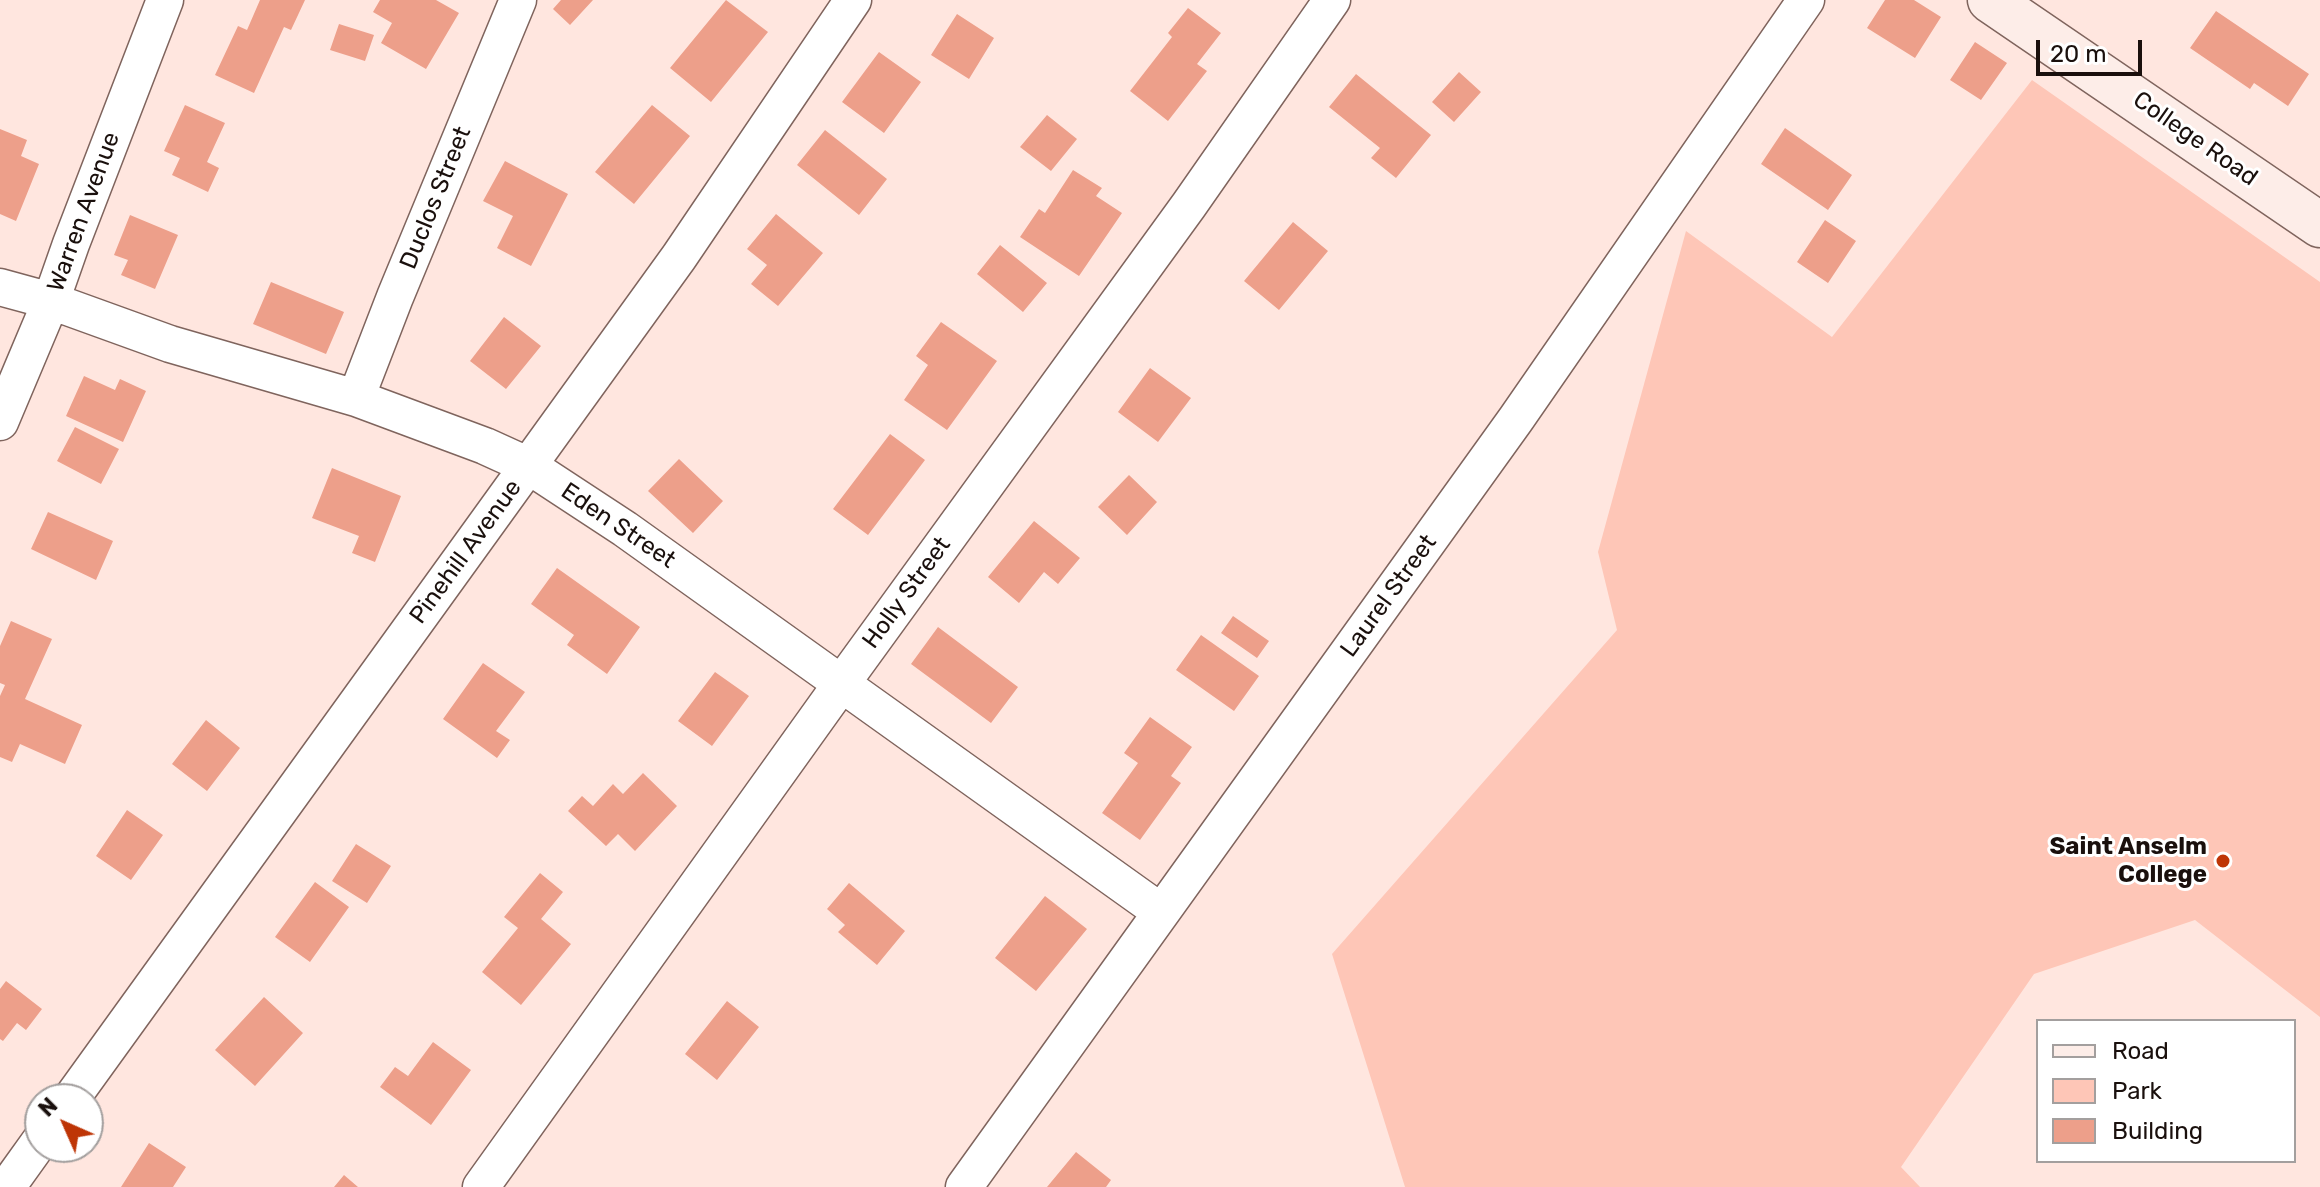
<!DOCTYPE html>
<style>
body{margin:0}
#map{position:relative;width:2320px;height:1187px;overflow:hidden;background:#ffe6df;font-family:Rubik,sans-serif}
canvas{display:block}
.legend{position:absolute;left:2036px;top:1019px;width:260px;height:144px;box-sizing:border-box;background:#fff;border:2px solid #a39f9e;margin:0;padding:10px 14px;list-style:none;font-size:24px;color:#1a100d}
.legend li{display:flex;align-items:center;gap:16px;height:40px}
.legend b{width:40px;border:2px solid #a39f9e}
.north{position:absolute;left:24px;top:1083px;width:80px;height:80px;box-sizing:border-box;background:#fff;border:2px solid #a39f9e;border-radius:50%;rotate:315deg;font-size:22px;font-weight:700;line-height:32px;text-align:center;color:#1a100d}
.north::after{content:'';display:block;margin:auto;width:28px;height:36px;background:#be3506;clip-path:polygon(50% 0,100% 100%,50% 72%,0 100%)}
.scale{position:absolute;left:2036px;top:40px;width:106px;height:36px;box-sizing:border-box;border:4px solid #1a100d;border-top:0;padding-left:10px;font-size:24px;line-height:28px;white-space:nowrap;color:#1a100d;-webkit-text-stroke:6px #fff;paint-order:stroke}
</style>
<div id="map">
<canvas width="2320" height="1187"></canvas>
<ul class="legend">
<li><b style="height:10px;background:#fdede8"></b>Road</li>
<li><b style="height:22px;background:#fec6b7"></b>Park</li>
<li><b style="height:22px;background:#ed9f8a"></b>Building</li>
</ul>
<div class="north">N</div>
<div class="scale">20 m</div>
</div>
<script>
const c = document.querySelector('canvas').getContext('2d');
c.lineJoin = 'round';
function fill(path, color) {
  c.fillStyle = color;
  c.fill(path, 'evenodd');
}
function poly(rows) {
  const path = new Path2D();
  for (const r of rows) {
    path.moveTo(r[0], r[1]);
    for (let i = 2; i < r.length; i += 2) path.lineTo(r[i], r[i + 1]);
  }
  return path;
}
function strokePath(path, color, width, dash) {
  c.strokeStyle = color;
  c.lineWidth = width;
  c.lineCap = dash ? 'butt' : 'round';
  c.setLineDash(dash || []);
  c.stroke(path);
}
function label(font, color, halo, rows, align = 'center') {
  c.font = font + ' Rubik,sans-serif';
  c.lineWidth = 6;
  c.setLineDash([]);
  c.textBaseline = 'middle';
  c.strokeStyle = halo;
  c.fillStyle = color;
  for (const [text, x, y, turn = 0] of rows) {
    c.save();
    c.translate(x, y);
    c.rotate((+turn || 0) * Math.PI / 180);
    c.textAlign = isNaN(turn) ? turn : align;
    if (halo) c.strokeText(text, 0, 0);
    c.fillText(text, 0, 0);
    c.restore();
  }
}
const green = poly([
 [2032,80,2320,282,2320,1017,2195,920,2034,974,1901,1167,1920,1187,1405,1187,1332,954,1617,630,1598,552,1686,231,1832,337]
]);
const building = poly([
 [260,0,305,0,291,30,284,27,254,93,215,75,238,26,247,30],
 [380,0,436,0,459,13,426,69,381,43,392,23,373,12],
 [561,0,593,0,570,25,553,9],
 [726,0,768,32,711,102,670,68],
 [1885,0,1914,0,1941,17,1915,58,1867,28],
 [1188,8,1221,33,1197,64,1207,71,1168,121,1130,91,1172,37,1168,33],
 [2216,11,2309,74,2288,106,2254,83,2250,89,2190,48],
 [957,14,994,38,969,79,931,55],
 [339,24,374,35,365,61,330,50],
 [1975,42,2007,63,1981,100,1950,80],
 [879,52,921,82,884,133,842,102],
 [1459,72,1481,92,1454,122,1432,102],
 [1356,74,1431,135,1396,178,1371,158,1380,148,1329,107],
 [185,105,225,123,207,162,219,168,208,192,172,175,180,158,164,151],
 [652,105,690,136,634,204,595,172],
 [1047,115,1077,139,1051,171,1020,147],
 [1785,128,1852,175,1828,210,1761,164],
 [0,129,27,140,21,156,39,164,16,221,0,214],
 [825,130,887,179,859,215,797,165],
 [505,161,568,194,531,266,497,248,513,216,483,201],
 [1073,170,1102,188,1096,196,1122,213,1079,276,1020,237,1039,209,1045,213],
 [776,214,823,253,778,306,751,284,767,265,747,249],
 [130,215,178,235,155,289,121,275,128,260,114,255],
 [1825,220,1856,241,1828,283,1797,262],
 [1293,222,1328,251,1279,310,1244,281],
 [1000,245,1047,283,1023,312,977,274],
 [271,282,344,312,326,354,253,324],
 [504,317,541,346,506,389,470,361],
 [941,322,997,361,947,430,904,400,928,365,916,356],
 [1150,368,1191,398,1158,442,1118,412],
 [84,376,115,390,120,379,146,391,123,442,66,416],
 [75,427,119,449,101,484,57,461],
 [890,434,925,460,868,535,833,509],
 [679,459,723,501,693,533,648,491],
 [332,468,401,496,375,562,352,553,359,536,312,518],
 [1129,475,1157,502,1127,535,1098,507],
 [48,512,113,541,96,580,31,549],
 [1034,521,1080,558,1058,584,1044,572,1019,603,988,577],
 [557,568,640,627,607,674,567,645,574,635,531,604],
 [1233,616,1269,641,1257,658,1221,633],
 [11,621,52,639,25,699,82,725,65,764,20,744,12,762,0,757,0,696,5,685,0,683,0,646],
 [938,627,1018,687,991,723,911,664],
 [1201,635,1259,676,1234,711,1176,670],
 [483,663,525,692,496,731,510,740,497,758,443,719],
 [715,672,749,696,712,746,678,721],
 [1150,717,1192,747,1171,776,1181,783,1140,840,1102,813,1138,763,1124,753],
 [206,720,240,748,207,791,172,764],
 [643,773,677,806,635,851,618,834,606,846,568,811,582,796,593,806,613,784,623,794],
 [127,810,163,835,131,880,96,856],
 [356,844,391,866,367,903,332,881],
 [540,873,563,892,541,919,571,944,521,1005,482,972,518,928,504,917],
 [315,882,349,907,310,962,275,937],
 [849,883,905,931,877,965,838,932,845,925,827,909],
 [1045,896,1087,929,1036,991,995,958],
 [6,981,42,1009,26,1030,17,1023,3,1041,0,1039,0,989],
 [264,997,303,1033,255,1086,215,1050],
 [727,1001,759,1027,717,1080,685,1054],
 [433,1042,471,1070,431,1125,380,1087,395,1067,408,1076],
 [149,1143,186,1167,173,1187,121,1187],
 [1076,1152,1111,1180,1106,1187,1047,1187],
 [344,1175,358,1187,334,1187]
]);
const street = poly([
 [0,287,51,301,170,344,356,398,485,446,529,466,625,529,1161,912],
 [356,398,395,297,518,0],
 [0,422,51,301,71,244,165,0],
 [71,1099,679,257,853,0],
 [7,1187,40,1141],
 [481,1187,842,683,1189,205,1332,0],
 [964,1187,1516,419,1806,0]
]);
const secondary = poly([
 [1990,0,2320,225]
]);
const markers = [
 [2223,861,8,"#be3506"]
];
const streetNames = [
 ["College Road",2195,139,35],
 ["Duclos Street",436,198,-68],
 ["Warren Avenue",84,212,-70],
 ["Eden Street",618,526,34],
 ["Pinehill Avenue",466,552,-54],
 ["Holly Street",907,593,-54],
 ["Laurel Street",1389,596,-54]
];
const poiNames = [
 ["Saint Anselm",2207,847],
 ["College",2207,875]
];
fill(green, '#fec6b7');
fill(building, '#ed9f8a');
strokePath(street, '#7f645d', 39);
strokePath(secondary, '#7f645d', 47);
strokePath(street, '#fff', 36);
strokePath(secondary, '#fdede8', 44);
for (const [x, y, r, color] of markers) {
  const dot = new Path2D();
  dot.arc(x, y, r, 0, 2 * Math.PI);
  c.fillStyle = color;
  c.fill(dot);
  strokePath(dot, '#fff', 3);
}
label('24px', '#1a100d', '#fff', streetNames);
label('bold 24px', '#1a100d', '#fff', poiNames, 'right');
</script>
